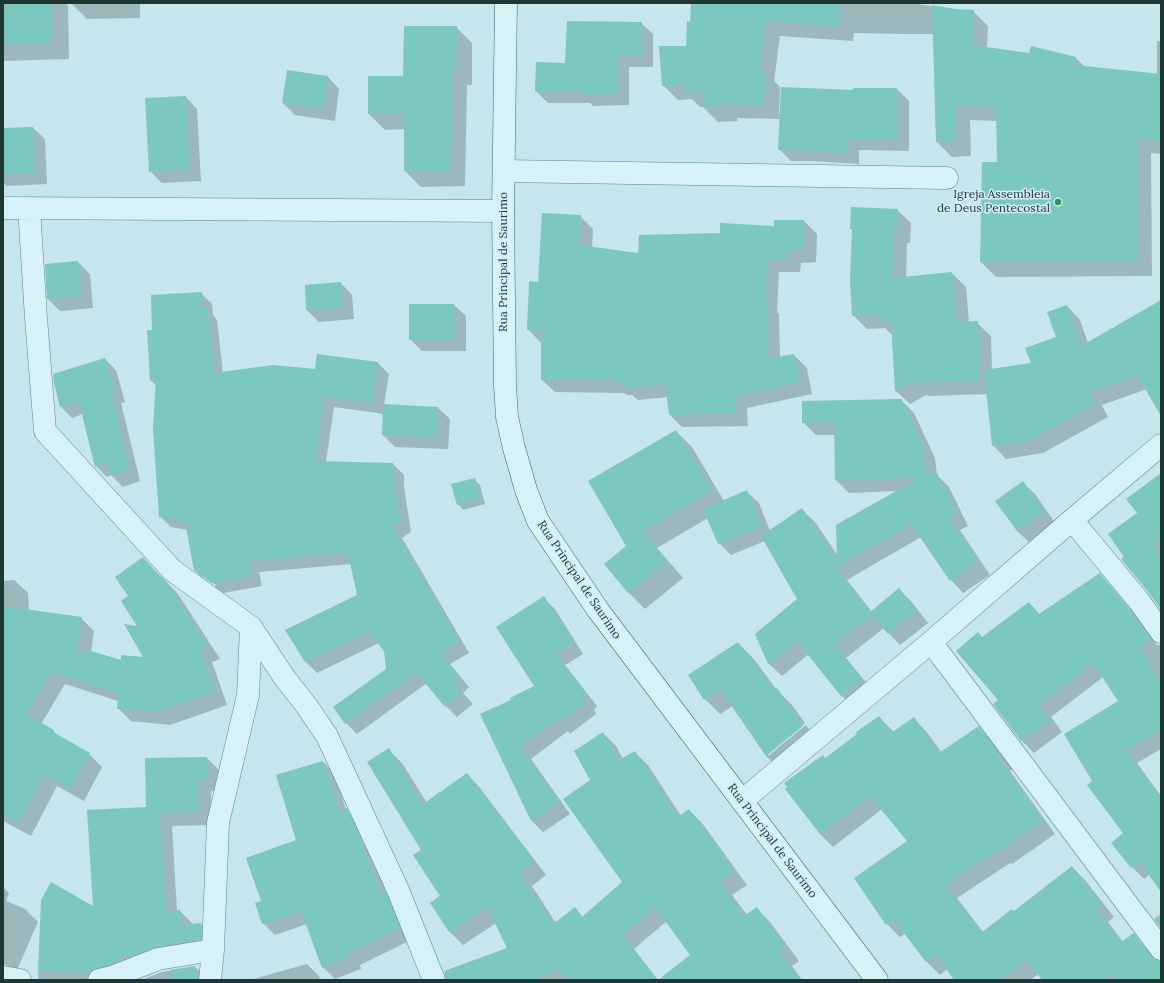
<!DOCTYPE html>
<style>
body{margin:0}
#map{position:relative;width:1164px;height:983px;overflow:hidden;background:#c4e6ec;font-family:Lora,serif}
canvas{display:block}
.frame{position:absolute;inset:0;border:4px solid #1f3635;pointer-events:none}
</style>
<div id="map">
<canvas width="1164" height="983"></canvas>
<div class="frame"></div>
</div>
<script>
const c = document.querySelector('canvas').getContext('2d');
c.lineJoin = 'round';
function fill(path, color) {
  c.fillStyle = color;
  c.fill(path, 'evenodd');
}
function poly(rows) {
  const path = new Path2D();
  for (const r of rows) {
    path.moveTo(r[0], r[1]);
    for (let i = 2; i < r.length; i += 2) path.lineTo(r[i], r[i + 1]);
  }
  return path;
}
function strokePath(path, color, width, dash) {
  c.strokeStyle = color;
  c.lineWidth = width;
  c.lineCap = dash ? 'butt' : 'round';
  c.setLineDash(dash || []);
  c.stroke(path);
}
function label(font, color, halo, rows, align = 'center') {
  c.font = font + ' Lora,serif';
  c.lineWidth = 3;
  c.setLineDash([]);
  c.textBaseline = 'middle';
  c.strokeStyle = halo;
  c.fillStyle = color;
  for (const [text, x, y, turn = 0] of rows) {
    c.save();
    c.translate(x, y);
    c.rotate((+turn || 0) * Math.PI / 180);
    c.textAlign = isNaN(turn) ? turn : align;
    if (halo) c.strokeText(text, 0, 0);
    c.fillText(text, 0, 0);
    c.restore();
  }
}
const shadow = poly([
 [3,3,65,3,68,6,69,59,3,61],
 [71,3,140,3,140,18,87,19],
 [692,3,913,3,955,10,973,11,988,26,987,48,1030,54,1076,58,1086,68,1157,75,1157,41,1161,41,1161,154,1151,153,1152,276,996,277,981,262,983,163,998,163,997,121,970,120,971,156,952,157,937,142,934,34,903,34,854,33,853,41,780,36,774,81,780,87,779,114,854,91,854,89,897,89,909,101,909,151,859,150,859,164,811,161,791,161,779,149,781,119,737,118,738,121,718,122,703,107,700,107,692,99,678,100,663,85,687,47,691,23],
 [641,23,653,34,653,67,629,67,629,105,593,106,590,103,548,103,536,91,566,64],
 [456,27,472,43,472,85,467,85,465,186,421,187,405,171,405,129,385,130,369,114,404,77],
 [328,77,339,89,335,121,295,115,283,103],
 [186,97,197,109,201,181,162,183,150,171],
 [33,128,45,139,47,184,7,186,3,182,3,129],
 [897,210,911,223,910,243,907,243,906,278,952,273,966,287,969,323,977,323,991,336,992,369,1032,364,1058,338,1067,306,1080,320,1088,343,1161,301,1161,414,1147,389,1102,405,1108,417,1043,453,1006,459,993,445,987,394,928,396,926,395,910,404,896,391,892,335,885,328,867,329,853,315],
 [580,216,593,229,592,248,639,254,721,234,775,227,775,221,804,221,817,234,816,262,801,263,800,272,779,272,777,312,779,314,780,358,794,355,807,368,812,394,747,408,748,426,682,427,670,415,668,397,638,400,632,395,627,395,624,393,555,392,542,380,542,342,540,342,528,329,539,283],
 [78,262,90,274,93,308,60,311,48,299],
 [341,283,352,295,354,319,319,322,307,310],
 [201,293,212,304,213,315,217,320,223,373,315,370,378,363,389,374,384,405,438,408,450,419,448,449,395,447,383,435,384,414,334,407,326,462,393,464,404,475,404,487,411,532,402,538,469,653,450,664,469,687,463,693,473,704,457,717,446,706,427,683,357,734,346,723,388,669,385,651,379,643,317,673,306,662,286,630,358,596,352,564,259,572,262,586,223,593,206,581,194,570,187,530,171,527,160,516,156,386,151,380,153,331],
 [203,576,216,585,215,587,203,578],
 [454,305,466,316,466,351,422,351,410,339],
 [105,359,116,370,125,402,121,403,140,481,123,487,111,475,107,477,96,466,83,414,72,418,61,407],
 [901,400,914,413,935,458,937,475,949,487,968,526,960,530,990,575,963,593,951,580,921,537,847,580,872,612,899,590,911,601,928,623,900,645,884,628,846,658,874,692,854,708,841,695,809,654,782,676,769,664,756,634,798,599,765,541,731,555,719,543,708,518,657,548,683,578,645,609,629,593,606,564,627,547,676,431,692,447,724,501,747,492,759,503,770,531,802,510,815,522,838,556,897,491,849,493,836,480,836,435,816,435,803,422],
 [474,479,480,485,485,504,463,510,458,504],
 [1161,480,1161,609,1125,557,1139,513],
 [1023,483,1035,494,1056,524,1029,542,1017,531],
 [143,558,178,594,220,659,212,662,227,705,170,725,131,721,118,708,118,701,65,684,41,724,53,731,60,737,89,754,102,767,84,801,57,786,31,836,3,821,3,581,14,580,28,593,29,610,81,618,94,631,91,652,122,662,145,659,139,627,130,596],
 [1100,575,1112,587,1141,622,1157,645,1161,645,1161,749,1137,763,1161,796,1161,890,1150,874,1144,879,1132,867,1124,833,1119,702,1103,677,1051,717,1062,732,1034,753,1022,741,994,704,1000,700,982,638,1029,604,1040,615],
 [543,598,555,609,583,654,565,665,597,706,594,710,596,714,570,734,568,731,531,759,570,814,543,832,532,821,481,715,512,700,535,687],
 [738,643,753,658,777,690,792,705,805,723,768,753,768,756,806,725,818,742,782,771,766,756,733,706,720,714,705,699],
 [879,717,894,732,913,718,926,731,942,753,979,728,992,741,1013,769,1010,771,1055,834,1012,864,1010,863,957,898,983,932,1014,912,1072,867,1085,880,1114,917,1108,922,1123,942,1133,935,1146,948,1157,962,1161,962,1161,980,1043,980,1039,974,1030,980,955,980,947,969,940,975,927,962,906,933,900,937,887,924,856,879,908,842,882,809,833,847,820,834,826,759],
 [603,733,616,746,623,759,634,752,648,765,681,816,689,810,702,823,747,885,732,895,747,915,756,908,770,922,799,961,792,966,802,980,660,980,691,955,667,921,634,949,658,980,447,980,508,948,496,923,463,945,450,932,431,903,441,896,422,851,389,750,402,763,427,803,467,774,480,788,546,875,532,886,556,923,575,908,583,917,623,882,591,780],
 [207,758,220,771,220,791,211,791,212,825,172,826,177,911,180,911,193,924,201,924,214,937,111,980,38,980,42,900,94,908,147,808],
 [323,762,335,773,346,810,358,821,369,845,387,895,396,904,411,940,360,965,361,969,335,979,323,967,307,924,275,935,263,923,262,902,297,841],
 [3,887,9,893,6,901,25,909,38,922,17,970,3,964],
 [307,964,319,976,320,980,250,980],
 [195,967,200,972,200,980,141,980,162,972]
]);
const building = poly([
 [3,3,51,3,52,43,3,43],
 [691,3,840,3,839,27,766,21,759,71,766,71,764,105,723,104,723,106,703,107,702,91,684,93,684,84,662,86,659,46,686,46,687,21,690,22],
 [932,5,955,9,974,10,972,45,1029,53,1031,46,1076,57,1075,65,1161,74,1161,141,1137,139,1138,262,980,262,982,162,997,162,996,107,956,106,956,142,936,142],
 [567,21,642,22,642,55,618,56,618,94,580,95,580,92,535,91,536,62,565,63],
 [404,26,457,26,456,70,452,70,450,171,404,171,404,114,368,114,368,76,403,76],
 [287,70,328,76,323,109,282,103],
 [781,87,853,90,853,88,897,88,897,139,847,139,847,153,798,150,778,150],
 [186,96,190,169,149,172,145,98],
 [33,127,35,173,3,174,3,128],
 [851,207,898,209,897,230,894,230,892,278,952,272,957,322,978,321,980,380,913,383,912,381,895,391,891,322,879,322,878,314,852,316,850,281,852,229,850,229],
 [542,213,581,215,579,245,638,253,639,235,720,233,720,223,774,226,774,220,804,220,804,250,789,250,788,260,767,260,765,300,767,300,767,359,794,354,800,382,735,396,736,413,669,415,665,384,624,388,623,382,613,383,613,380,541,380,541,330,527,330,529,281,538,282],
 [78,261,81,296,47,299,45,264],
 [341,282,342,308,306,310,305,285],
 [202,292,202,308,207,308,214,373,273,365,315,369,317,354,378,362,372,403,323,397,315,461,393,463,393,475,400,521,392,526,459,641,440,653,459,676,453,681,462,692,445,707,416,672,345,724,333,707,386,669,384,651,369,632,305,662,285,630,357,595,348,553,249,561,251,576,211,583,194,570,186,527,193,523,159,517,153,429,156,379,150,381,147,330,152,330,151,295],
 [1161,300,1161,416,1137,375,1089,392,1096,403,1030,440,992,446,984,370,1031,363,1025,348,1056,337,1047,312,1067,305,1081,346],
 [409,304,454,304,455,339,409,340],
 [105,358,115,391,111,392,129,470,111,476,106,461,95,467,79,402,60,407,54,383,53,374],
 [901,399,923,444,926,474,937,473,956,513,948,517,978,561,950,581,911,524,835,567,872,615,834,644,862,679,841,696,797,641,768,664,755,634,797,599,761,536,802,508,837,560,836,525,919,478,835,480,834,422,802,423,802,401],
 [383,404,438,407,437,438,382,435],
 [676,430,712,490,642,531,667,562,628,593,604,564,626,546,588,481],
 [1161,473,1161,544,1158,540,1152,544,1161,556,1161,610,1149,593,1121,559,1124,557,1108,534,1137,513,1126,499],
 [475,478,480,499,457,505,451,484],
 [1023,481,1045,512,1017,531,995,501],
 [747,490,762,526,718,544,703,509],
 [143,557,159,576,160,576,165,580,207,646,200,649,215,692,156,712,117,709,118,693,51,672,26,714,54,730,53,732,90,753,70,788,44,774,18,823,3,815,3,606,82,617,75,658,88,650,121,660,121,655,143,657,124,624,137,626,121,601,128,596,115,577],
 [1100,573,1129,609,1151,639,1139,646,1161,684,1161,730,1126,750,1161,799,1161,892,1139,861,1131,868,1111,843,1123,833,1087,785,1092,781,1064,734,1118,701,1093,663,1039,705,1050,720,1021,741,993,704,998,700,956,651,978,632,982,637,1029,602,1039,614],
 [899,588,917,610,888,634,870,612],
 [544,596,573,642,555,654,587,694,583,698,585,703,558,723,556,720,520,747,559,802,531,821,480,714,511,700,510,698,534,686,496,627],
 [738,642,774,690,777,688,803,726,766,756,720,689,704,700,688,675],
 [879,716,891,733,914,717,939,753,979,726,1001,756,998,758,1043,820,998,852,997,850,945,885,981,933,1012,909,1014,911,1072,866,1102,904,1096,909,1121,942,1134,933,1151,957,1156,960,1161,961,1161,980,1118,980,1113,973,1104,980,1042,980,1027,960,1000,980,954,980,936,955,926,962,894,920,886,925,854,878,907,841,870,796,820,834,785,789,787,787,784,783,823,755,825,758,857,734,856,732],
 [603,732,619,760,635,751,678,817,689,809,734,871,720,882,744,916,757,907,786,947,779,952,800,980,658,980,690,955,655,907,622,935,657,980,566,980,557,969,535,980,446,980,444,971,507,948,487,907,449,932,430,903,440,896,413,855,421,850,367,762,389,748,423,804,467,773,534,861,519,873,553,924,575,907,582,917,622,882,563,799,590,780,574,751],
 [207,757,207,779,198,779,199,812,159,813,166,912,180,910,182,925,201,923,201,939,154,947,136,954,117,958,118,961,84,973,38,971,41,900,51,882,93,906,87,810,146,807,145,758],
 [323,761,339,811,347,808,358,832,380,893,385,891,400,928,349,953,350,957,322,968,301,911,262,924,255,903,261,901,246,858,296,840,276,775],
 [1161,914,1161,928,1154,919],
 [195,966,198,980,173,980,170,970]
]);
const street = poly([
 [504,171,947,178],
 [3,208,503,211],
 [29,208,36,318,45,431,172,570,251,627,248,695,218,823,213,950,210,980],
 [1072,520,1139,601,1161,632],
 [251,627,284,677,306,705,327,736,398,890,434,980],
 [931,642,1161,949],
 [742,801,931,642,1072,520,1161,445],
 [3,977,20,980],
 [99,980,112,977,158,959,213,950]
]);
const secondary = poly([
 [506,3,503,211,505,385,507,417,514,448,526,490,538,521,598,610,877,980]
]);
const markers = [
 [1058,202,4,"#2e925b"]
];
const poiNames = [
 ["Igreja Assembleia",1050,195],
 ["de Deus Pentecostal",1050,209]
];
const streetNames = [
 ["Rua Principal de Saurimo",504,262,-90],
 ["Rua Principal de Saurimo",579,580,56],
 ["Rua Principal de Saurimo",772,841,53]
];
fill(shadow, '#0003');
fill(building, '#7bc8bf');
strokePath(street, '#5b8685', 23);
strokePath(secondary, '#3e6766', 23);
strokePath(street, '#d7f2f7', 22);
strokePath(secondary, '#d7f2f7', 22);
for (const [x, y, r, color] of markers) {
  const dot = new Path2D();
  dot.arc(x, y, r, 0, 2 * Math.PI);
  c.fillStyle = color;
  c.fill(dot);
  strokePath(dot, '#d3eef4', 1.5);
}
label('12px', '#1f3635', '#d3eef4', poiNames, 'right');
label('12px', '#1f3635', '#d3eef4', streetNames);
</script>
